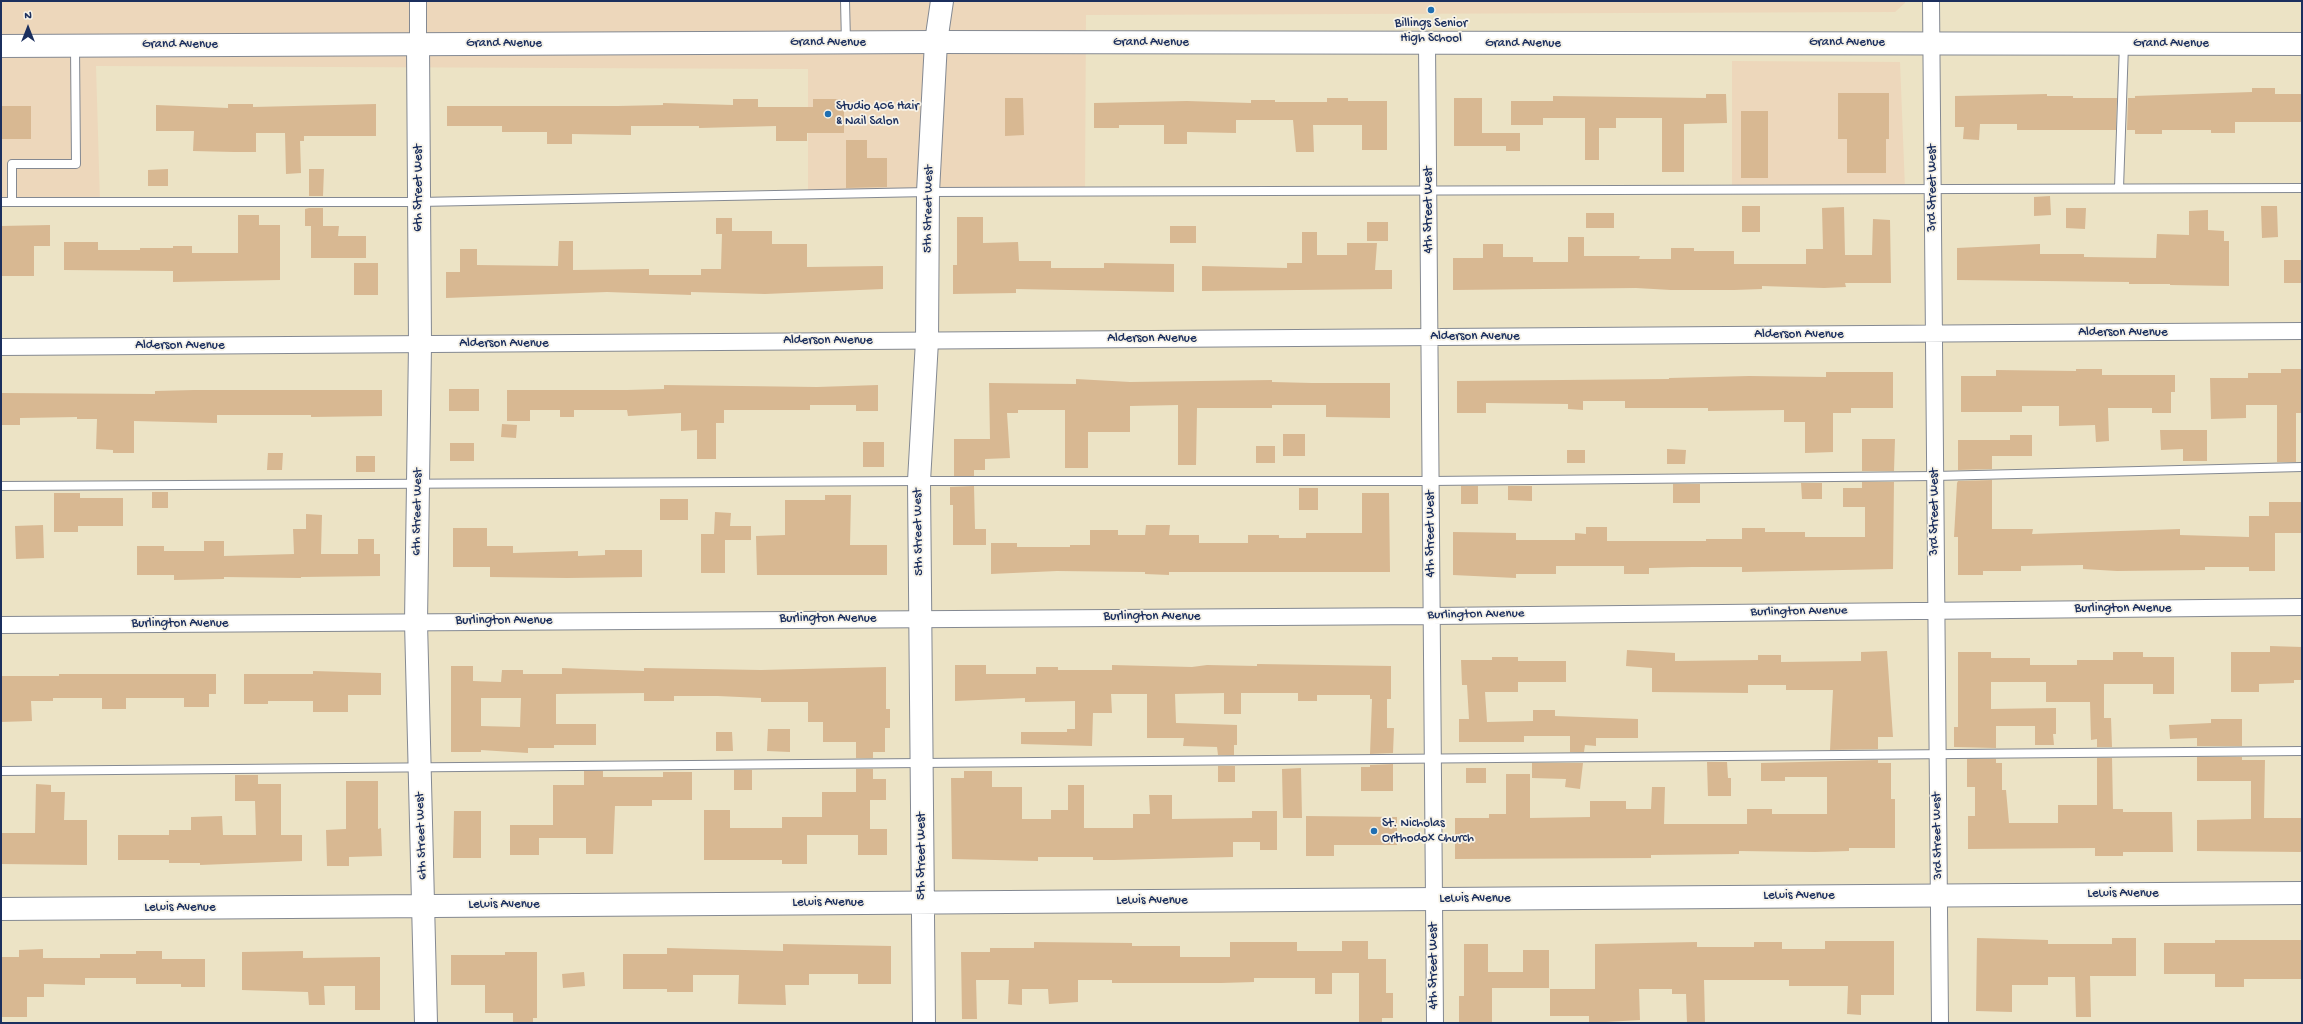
<!DOCTYPE html>
<style>
body{margin:0}
#map{position:relative;width:2303px;height:1024px;overflow:hidden;background:#ece3c5;font-family:"Gochi Hand",sans-serif}
canvas{display:block}
.frame{position:absolute;inset:0;border:2px solid #1b2f5e;pointer-events:none}
.north{position:absolute;left:8px;top:8px;width:40px;height:40px;-webkit-text-stroke:3px #f7f3e8;paint-order:stroke;rotate:0deg;font-size:11px;font-weight:700;line-height:16px;text-align:center;color:#1b2f5e}
.north::after{content:'';display:block;margin:auto;width:14px;height:18px;background:#1b2f5e;clip-path:polygon(50% 0,100% 100%,50% 72%,0 100%)}
</style>
<div id="map">
<canvas width="2303" height="1024"></canvas>
<div class="frame"></div>
<div class="north">N</div>
</div>
<script>
const c = document.querySelector('canvas').getContext('2d');
c.lineJoin = 'round';
function fill(path, color) {
  c.fillStyle = color;
  c.fill(path, 'evenodd');
}
function poly(rows) {
  const path = new Path2D();
  for (const r of rows) {
    path.moveTo(r[0], r[1]);
    for (let i = 2; i < r.length; i += 2) path.lineTo(r[i], r[i + 1]);
  }
  return path;
}
function strokePath(path, color, width, dash) {
  c.strokeStyle = color;
  c.lineWidth = width;
  c.lineCap = dash ? 'butt' : 'round';
  c.setLineDash(dash || []);
  c.stroke(path);
}
function label(font, color, halo, rows, align = 'center') {
  c.font = font + ' "Gochi Hand",sans-serif';
  c.lineWidth = 3.5;
  c.setLineDash([]);
  c.textBaseline = 'middle';
  c.strokeStyle = halo;
  c.fillStyle = color;
  for (const [text, x, y, turn = 0] of rows) {
    c.save();
    c.translate(x, y);
    c.rotate((+turn || 0) * Math.PI / 180);
    c.textAlign = isNaN(turn) ? turn : align;
    if (halo) c.strokeText(text, 0, 0);
    c.fillText(text, 0, 0);
    c.restore();
  }
}
const built = poly([
 [1,1,1905,1,1905,3,1895,12,1086,15,1085,192,808,194,808,69,96,66,100,202,1,202],
 [1732,61,1900,62,1905,189,1732,190]
]);
const building = poly([
 [2252,88,2275,88,2275,94,2302,94,2302,122,2235,122,2235,133,2211,133,2211,130,2162,130,2162,134,2135,134,2135,130,2127,130,2128,98,2135,98,2135,96,2252,92],
 [1838,93,1889,93,1889,139,1886,139,1886,173,1847,173,1847,139,1838,139],
 [1706,94,1726,94,1727,123,1684,124,1684,172,1662,172,1662,118,1616,118,1616,128,1599,128,1599,160,1585,160,1585,118,1543,118,1543,125,1511,125,1511,101,1553,101,1553,96,1706,98],
 [2047,94,2047,96,2073,96,2073,98,2117,98,2116,130,2017,130,2017,124,1980,124,1979,140,1963,139,1964,127,1955,127,1955,96],
 [1005,98,1023,98,1024,135,1005,136],
 [1327,98,1348,98,1348,101,1387,101,1387,150,1362,150,1362,125,1313,125,1314,152,1296,152,1293,120,1236,120,1236,133,1187,132,1187,144,1164,144,1164,125,1119,125,1119,128,1094,128,1094,103,1187,101,1251,103,1251,100,1275,100,1275,102,1327,102],
 [1454,98,1482,98,1482,133,1520,133,1520,151,1506,151,1506,146,1454,146],
 [733,99,758,99,758,107,813,107,813,99,844,99,844,133,807,133,807,141,776,141,776,126,699,128,699,126,631,126,631,135,572,134,572,144,547,144,547,132,502,132,502,126,447,126,447,106,618,106,663,105,663,103,733,105],
 [228,104,253,104,253,107,376,104,376,136,304,136,304,141,300,141,301,173,286,174,285,133,256,133,256,152,234,152,193,151,194,131,156,131,156,105,228,108],
 [1,106,31,106,31,139,1,139],
 [1741,111,1768,111,1768,178,1741,178],
 [846,140,867,140,867,158,887,158,887,187,846,188],
 [168,169,168,186,148,186,148,170],
 [309,169,324,169,323,196,309,196],
 [2050,196,2051,215,2034,216,2034,197],
 [1742,206,1760,206,1760,232,1742,232],
 [2261,206,2277,206,2278,237,2262,238],
 [1844,207,1845,255,1872,255,1873,219,1890,220,1891,283,1845,283,1846,287,1824,288,1762,286,1762,289,1734,290,1671,290,1636,288,1453,290,1453,258,1483,258,1483,244,1503,244,1503,257,1533,257,1533,262,1568,262,1568,237,1584,237,1584,256,1640,256,1639,259,1671,259,1671,248,1694,248,1694,251,1734,251,1734,264,1806,264,1806,249,1823,249,1822,208],
 [309,208,323,208,323,226,339,226,338,236,366,236,366,258,311,258,311,226,305,226,305,209],
 [2066,208,2086,208,2085,229,2066,228],
 [2208,210,2208,230,2224,231,2224,241,2229,241,2229,286,2170,285,2170,284,2129,284,2129,282,1957,280,1957,248,2040,244,2040,254,2084,254,2084,257,2156,258,2157,234,2189,235,2189,211],
 [1586,213,1614,213,1614,228,1586,228],
 [238,215,259,215,259,225,280,225,280,280,173,282,173,271,64,270,64,242,98,242,98,250,140,250,140,248,173,248,173,246,192,246,192,253,238,253],
 [957,217,983,217,983,243,1018,242,1019,261,1051,261,1051,268,1104,268,1104,263,1174,264,1174,292,1016,289,1016,293,953,294,953,265,957,265],
 [716,218,732,218,732,231,772,231,772,244,807,244,807,267,883,266,883,289,765,294,691,292,691,295,607,292,446,298,446,272,460,272,460,249,477,249,477,265,558,266,559,241,573,241,573,270,649,269,649,275,701,275,701,269,721,269,722,234,716,234],
 [1367,222,1388,222,1388,241,1367,241],
 [50,225,50,246,34,246,34,276,1,276,1,226],
 [1170,226,1196,226,1196,243,1170,243],
 [1302,232,1317,232,1317,255,1347,255,1347,243,1377,243,1375,270,1392,270,1392,289,1202,291,1202,266,1287,268,1287,263,1302,263],
 [2284,260,2302,260,2302,283,2284,283],
 [354,263,378,263,378,295,354,295],
 [2076,369,2102,369,2102,375,2175,375,2175,392,2171,392,2171,413,2152,413,2152,408,2108,408,2109,441,2096,442,2095,425,2059,426,2059,406,2022,406,2022,412,1961,412,1961,376,1996,376,1996,370,2076,371],
 [2281,369,2302,369,2302,413,2296,413,2296,462,2277,462,2277,405,2246,405,2246,418,2211,419,2210,378,2248,378,2248,373,2281,373],
 [1826,372,1893,372,1893,408,1851,408,1851,413,1833,413,1833,452,1805,453,1805,422,1784,422,1784,410,1708,411,1708,408,1625,408,1625,401,1583,401,1583,410,1568,409,1568,404,1486,403,1486,413,1457,413,1457,381,1669,379,1669,378,1749,376,1826,377],
 [1076,379,1130,382,1272,380,1272,382,1312,383,1390,383,1390,418,1326,417,1326,405,1272,405,1272,408,1197,408,1196,465,1178,465,1178,405,1130,406,1130,432,1088,432,1088,468,1065,468,1065,410,1018,410,1018,413,1007,413,1010,458,985,459,985,470,974,470,974,476,954,476,954,439,990,439,989,383,1076,384],
 [664,385,817,387,878,385,878,411,856,411,856,405,810,405,810,410,724,410,724,423,716,423,716,459,697,459,697,430,681,431,681,413,628,416,627,410,574,410,574,417,560,417,560,410,530,410,530,421,507,421,507,390,627,390,664,389],
 [449,389,479,389,479,411,449,411],
 [194,390,382,390,382,416,311,417,311,415,217,415,217,423,134,421,134,453,113,453,113,450,96,449,97,419,77,419,77,417,20,418,20,425,1,425,1,393,155,394,155,391],
 [502,424,517,425,516,438,501,437],
 [2160,430,2207,430,2207,461,2183,461,2183,449,2161,450],
 [1283,434,1305,434,1305,456,1283,456],
 [2010,435,2032,435,2032,456,1992,456,1992,469,1958,470,1958,440,2010,440],
 [1862,439,1895,439,1894,471,1862,471],
 [863,442,884,442,884,467,863,467],
 [450,443,474,443,474,461,450,461],
 [1256,446,1275,446,1275,463,1256,463],
 [1667,449,1686,450,1685,464,1667,464],
 [1567,450,1585,450,1585,463,1567,463],
 [268,453,283,453,282,470,267,470],
 [356,456,375,456,375,472,356,472],
 [1992,480,1992,529,2033,529,2032,534,2180,529,2180,535,2249,537,2249,516,2269,516,2269,502,2302,502,2302,533,2275,533,2275,571,2249,571,2249,567,2205,567,2205,570,2117,571,2083,569,2083,565,2021,566,2021,571,1983,571,1983,575,1958,575,1958,537,1954,537,1957,483,1958,481],
 [1862,482,1894,482,1893,569,1742,572,1742,567,1692,567,1649,568,1649,574,1624,574,1624,566,1556,566,1556,574,1516,574,1516,578,1453,575,1453,532,1516,533,1516,540,1575,540,1575,533,1586,534,1586,527,1607,527,1607,541,1706,541,1706,539,1742,539,1742,528,1765,528,1765,532,1805,532,1805,537,1865,537,1865,507,1843,507,1843,488,1862,488],
 [1801,483,1822,483,1822,499,1802,499],
 [1673,484,1700,484,1700,503,1673,503],
 [974,486,975,529,986,529,986,545,953,545,953,505,950,505,950,487],
 [1461,486,1478,486,1478,504,1461,504],
 [1508,486,1532,486,1532,501,1508,500],
 [1299,488,1318,488,1318,510,1299,510],
 [152,492,168,492,168,508,152,508],
 [54,493,80,493,80,498,123,498,123,526,78,526,78,532,54,532],
 [1362,493,1389,493,1390,572,1169,572,1169,575,1145,574,1145,572,1057,571,991,574,991,543,1017,543,1017,547,1070,547,1070,545,1090,545,1090,530,1118,530,1118,535,1145,535,1146,525,1170,525,1169,535,1199,535,1199,543,1248,543,1248,535,1279,535,1279,538,1306,538,1306,533,1362,533],
 [825,495,851,495,850,545,887,545,887,575,757,575,756,536,785,535,785,500,825,500],
 [660,499,688,499,688,520,660,520],
 [715,512,731,513,730,526,751,526,751,540,725,540,725,573,701,573,701,534,714,534],
 [306,514,322,515,321,554,358,554,358,539,374,539,374,554,380,554,380,576,301,577,301,578,224,577,224,579,174,580,174,575,137,575,137,546,164,546,164,551,204,551,204,541,224,541,224,556,294,554,293,529,306,529],
 [43,525,44,558,16,559,15,526],
 [453,528,487,528,487,546,513,546,513,553,578,551,578,556,605,555,605,550,642,550,642,577,567,578,490,577,490,567,453,567],
 [2270,646,2302,647,2302,680,2294,680,2294,683,2259,684,2259,692,2231,692,2231,652,2270,652],
 [1627,650,1675,653,1675,661,1758,660,1758,655,1781,655,1781,662,1861,661,1861,652,1887,651,1893,737,1878,737,1878,749,1830,750,1833,690,1786,690,1786,685,1748,685,1748,693,1652,692,1652,668,1626,666],
 [1958,652,1991,652,1991,658,2030,658,2030,665,2077,665,2077,660,2113,660,2113,652,2143,652,2143,657,2174,657,2174,694,2153,694,2153,684,2104,684,2104,718,2111,718,2112,747,2097,747,2097,739,2091,740,2090,702,2046,702,2046,682,1991,682,1991,709,2056,708,2056,734,2053,734,2054,745,2035,745,2035,726,1996,726,1996,748,1954,747,1954,727,1958,727],
 [1492,657,1518,657,1518,661,1566,661,1566,682,1518,682,1518,692,1485,692,1487,722,1533,721,1533,710,1555,710,1555,716,1638,719,1638,738,1596,738,1596,746,1585,745,1584,752,1570,752,1570,736,1524,736,1524,742,1459,742,1459,719,1469,719,1467,685,1462,685,1461,660,1492,660],
 [1257,664,1391,666,1391,699,1387,699,1387,728,1394,728,1393,753,1370,754,1372,699,1370,699,1370,695,1317,695,1317,701,1298,701,1298,693,1241,693,1241,714,1224,714,1224,693,1175,694,1176,723,1237,725,1237,745,1234,745,1234,755,1218,755,1217,747,1183,746,1184,738,1147,738,1147,694,1111,694,1112,713,1093,713,1092,746,1021,744,1021,732,1067,732,1067,729,1075,729,1075,701,1025,702,1025,698,955,701,955,665,986,665,986,674,1036,674,1036,667,1058,667,1058,670,1112,670,1112,665,1192,667,1207,665,1257,666],
 [451,666,473,666,473,681,501,682,502,670,523,670,523,674,562,674,562,668,644,671,644,668,761,670,886,667,886,709,890,709,890,728,885,728,885,752,873,752,873,758,856,758,856,742,823,742,823,722,808,722,808,702,761,702,761,698,718,696,674,696,674,701,644,701,644,693,556,694,556,724,596,724,596,745,554,745,554,748,528,748,528,753,481,750,481,752,451,752],
 [481,698,521,698,520,727,481,726],
 [313,671,381,673,381,695,348,695,348,712,313,712,313,701,268,701,268,704,244,704,244,674,313,674],
 [59,674,216,674,216,694,209,694,209,707,184,707,184,698,126,698,126,709,102,709,102,698,53,698,53,701,31,701,32,721,1,722,1,676,59,676],
 [2211,719,2242,719,2242,746,2197,746,2197,738,2170,739,2169,725,2211,723],
 [768,729,790,729,790,752,767,751],
 [716,732,732,732,733,751,716,751],
 [2197,757,2242,757,2242,760,2265,760,2264,818,2302,818,2302,852,2197,851,2197,820,2251,819,2251,781,2197,781],
 [2097,758,2112,758,2113,809,2123,809,2123,812,2172,812,2173,852,2123,852,2123,856,2095,856,2095,848,1968,849,1968,816,1975,816,1975,787,1967,787,1967,759,1996,759,1996,763,2002,763,2002,790,2006,790,2009,823,2058,823,2058,805,2097,805],
 [1878,760,1878,763,1891,763,1891,799,1895,799,1895,848,1849,848,1849,851,1815,852,1739,851,1739,854,1651,855,1651,858,1455,859,1455,818,1489,818,1489,814,1506,814,1506,774,1530,774,1530,818,1590,817,1590,801,1626,801,1626,809,1651,809,1652,787,1665,787,1664,824,1747,824,1747,809,1772,809,1772,814,1827,814,1827,777,1785,777,1785,781,1761,781,1761,763],
 [1707,762,1727,762,1728,778,1731,778,1731,796,1708,796],
 [1532,763,1583,763,1580,789,1565,787,1566,779,1532,778],
 [1393,764,1393,791,1361,791,1361,767,1370,767,1370,765],
 [1218,766,1235,766,1235,782,1218,782],
 [1301,768,1302,818,1283,818,1282,769],
 [1466,768,1486,768,1486,783,1466,783],
 [856,769,873,769,873,779,886,779,886,800,870,800,870,829,887,829,887,855,858,855,858,835,807,835,807,864,782,864,782,860,704,860,704,810,730,810,730,828,782,828,782,817,822,817,822,792,856,792],
 [734,770,752,770,752,790,734,790],
 [584,771,603,771,603,777,663,777,663,772,692,772,692,800,652,800,652,806,615,806,613,854,586,854,586,838,539,838,539,855,510,855,510,825,553,825,553,785,584,785],
 [964,771,992,771,992,787,1022,787,1022,819,1051,819,1051,810,1068,810,1068,785,1084,785,1084,828,1133,828,1133,814,1150,814,1149,795,1172,795,1172,819,1252,818,1252,811,1277,811,1277,850,1260,850,1260,842,1233,842,1233,857,1114,860,1093,860,1093,857,1038,857,1038,861,952,859,951,778,964,778],
 [235,775,258,775,258,784,281,784,281,835,302,835,302,861,200,865,200,863,169,863,169,860,118,860,118,835,169,835,169,830,191,830,191,817,222,816,223,835,256,835,255,801,235,801],
 [346,781,378,781,378,829,381,828,382,856,349,857,349,866,327,866,326,830,346,829],
 [36,784,51,785,51,792,65,792,64,820,87,820,87,865,1,864,1,833,35,833],
 [454,811,481,811,481,858,453,858],
 [1306,816,1397,817,1397,845,1334,845,1334,856,1306,856],
 [1977,938,2048,940,2048,944,2112,944,2112,938,2136,938,2136,976,2090,976,2091,1017,2076,1017,2075,977,2048,977,2048,985,2012,985,2012,1012,1976,1011],
 [2215,940,2302,940,2302,979,2244,979,2244,987,2215,987,2215,974,2164,974,2164,943,2215,943],
 [1342,941,1368,941,1368,959,1386,959,1386,993,1393,993,1393,1018,1382,1018,1382,1023,1359,1023,1359,973,1332,973,1332,994,1315,994,1315,978,1254,978,1254,982,1221,983,1112,983,1112,980,1078,980,1078,1002,1049,1004,1048,989,1022,989,1022,1005,1008,1004,1009,980,976,980,977,1019,962,1019,961,952,990,952,990,948,1034,948,1034,942,1132,943,1132,946,1180,946,1180,957,1230,957,1230,942,1297,942,1297,951,1342,951],
 [1825,941,1894,941,1894,995,1861,995,1861,1015,1847,1014,1848,986,1789,986,1789,980,1704,980,1705,1023,1687,1023,1686,994,1672,994,1672,989,1639,989,1640,1020,1589,1023,1589,1016,1550,1016,1550,989,1595,989,1595,944,1697,942,1697,947,1754,947,1754,942,1782,942,1782,949,1825,949],
 [783,944,891,946,891,984,858,984,858,974,809,974,809,985,785,985,786,1005,738,1004,739,975,693,975,693,992,667,992,667,989,623,989,623,954,667,954,667,948,783,951],
 [1464,944,1488,944,1488,972,1523,972,1523,950,1549,950,1549,988,1492,988,1492,1023,1459,1023,1459,996,1464,996],
 [43,949,43,958,100,958,100,954,136,954,136,951,162,951,162,959,205,959,205,987,181,987,181,984,136,984,136,978,85,978,85,985,44,984,44,997,27,997,27,1017,1,1017,1,957,19,957,19,950],
 [303,951,303,958,380,957,380,1010,355,1010,355,986,324,986,325,1005,309,1005,308,992,242,990,242,952],
 [505,952,537,952,537,1018,533,1018,533,1023,513,1023,513,1013,485,1013,485,985,451,985,451,955,505,955],
 [584,972,585,986,563,988,562,974]
]);
const lane = poly([
 [845,1,846,42],
 [2119,188,2124,44],
 [1,202,419,202,928,192,2302,188],
 [12,202,12,164,76,164,75,47],
 [1,486,919,481,1431,481,1935,476,2302,467],
 [1,771,2302,751]
]);
const street = poly([
 [418,1,418,44],
 [1931,1,1940,1023],
 [1427,44,1435,1023],
 [1,347,2302,331],
 [1,625,1432,616,2302,607]
]);
const secondary = poly([
 [418,44,420,344,416,622,426,1023],
 [1,909,2302,893],
 [924,1023,919,481,927,341,928,192,936,42,942,1]
]);
const primary = poly([
 [1,46,936,42,2302,44]
]);
const markers = [
 [1431,10,4,"#1f6fb2"],
 [828,114,4,"#1f6fb2"],
 [1374,831,4,"#1f6fb2"]
];
const poiNames = [
 ["Billings Senior",1431,24,"center"],
 ["High School",1431,39,"center"],
 ["Studio 406 Hair",836,107],
 ["& Nail Salon",836,122],
 ["St. Nicholas",1382,824],
 ["Orthodox Church",1382,839]
];
const streetNames = [
 ["Grand Avenue",828,43],
 ["Grand Avenue",1151,43],
 ["Grand Avenue",1847,43],
 ["Grand Avenue",504,44],
 ["Grand Avenue",1523,44],
 ["Grand Avenue",2171,44],
 ["Grand Avenue",180,45],
 ["6th Street West",419,188,-90],
 ["3rd Street West",1933,188,-90],
 ["5th Street West",929,209,-89],
 ["4th Street West",1429,210,-90],
 ["Alderson Avenue",2123,333],
 ["Alderson Avenue",1799,335],
 ["Alderson Avenue",1475,337],
 ["Alderson Avenue",1152,339],
 ["Alderson Avenue",828,341],
 ["Alderson Avenue",504,344],
 ["Alderson Avenue",180,346],
 ["6th Street West",418,512,-89],
 ["3rd Street West",1935,512,-90],
 ["5th Street West",919,532,-91],
 ["4th Street West",1431,534,-90],
 ["Burlington Avenue",2123,609],
 ["Burlington Avenue",1799,612,-1],
 ["Burlington Avenue",1476,615,-1],
 ["Burlington Avenue",1152,617],
 ["Burlington Avenue",828,619],
 ["Burlington Avenue",504,621],
 ["Burlington Avenue",180,624],
 ["6th Street West",422,836,-92],
 ["3rd Street West",1938,836,-91],
 ["5th Street West",922,856,-90],
 ["Lewis Avenue",2123,894],
 ["Lewis Avenue",1799,896],
 ["Lewis Avenue",1475,899],
 ["Lewis Avenue",1152,901],
 ["Lewis Avenue",828,903],
 ["Lewis Avenue",504,905],
 ["Lewis Avenue",180,908],
 ["4th Street West",1434,966,-90]
];
fill(built, '#edd7bb');
fill(building, '#d8b892');
strokePath(lane, '#848992', 10);
strokePath(street, '#848992', 18);
strokePath(secondary, '#848992', 24);
strokePath(primary, '#848992', 24);
strokePath(lane, '#fff', 8);
strokePath(street, '#fff', 16);
strokePath(secondary, '#fff', 22);
strokePath(primary, '#fff', 22);
for (const [x, y, r, color] of markers) {
  const dot = new Path2D();
  dot.arc(x, y, r, 0, 2 * Math.PI);
  c.fillStyle = color;
  c.fill(dot);
  strokePath(dot, '#f7f3e8', 1.5);
}
label('13px', '#1b2f5e', '#f7f3e8', poiNames, 'left');
label('13px', '#1b2f5e', '#f7f3e8', streetNames);
</script>
